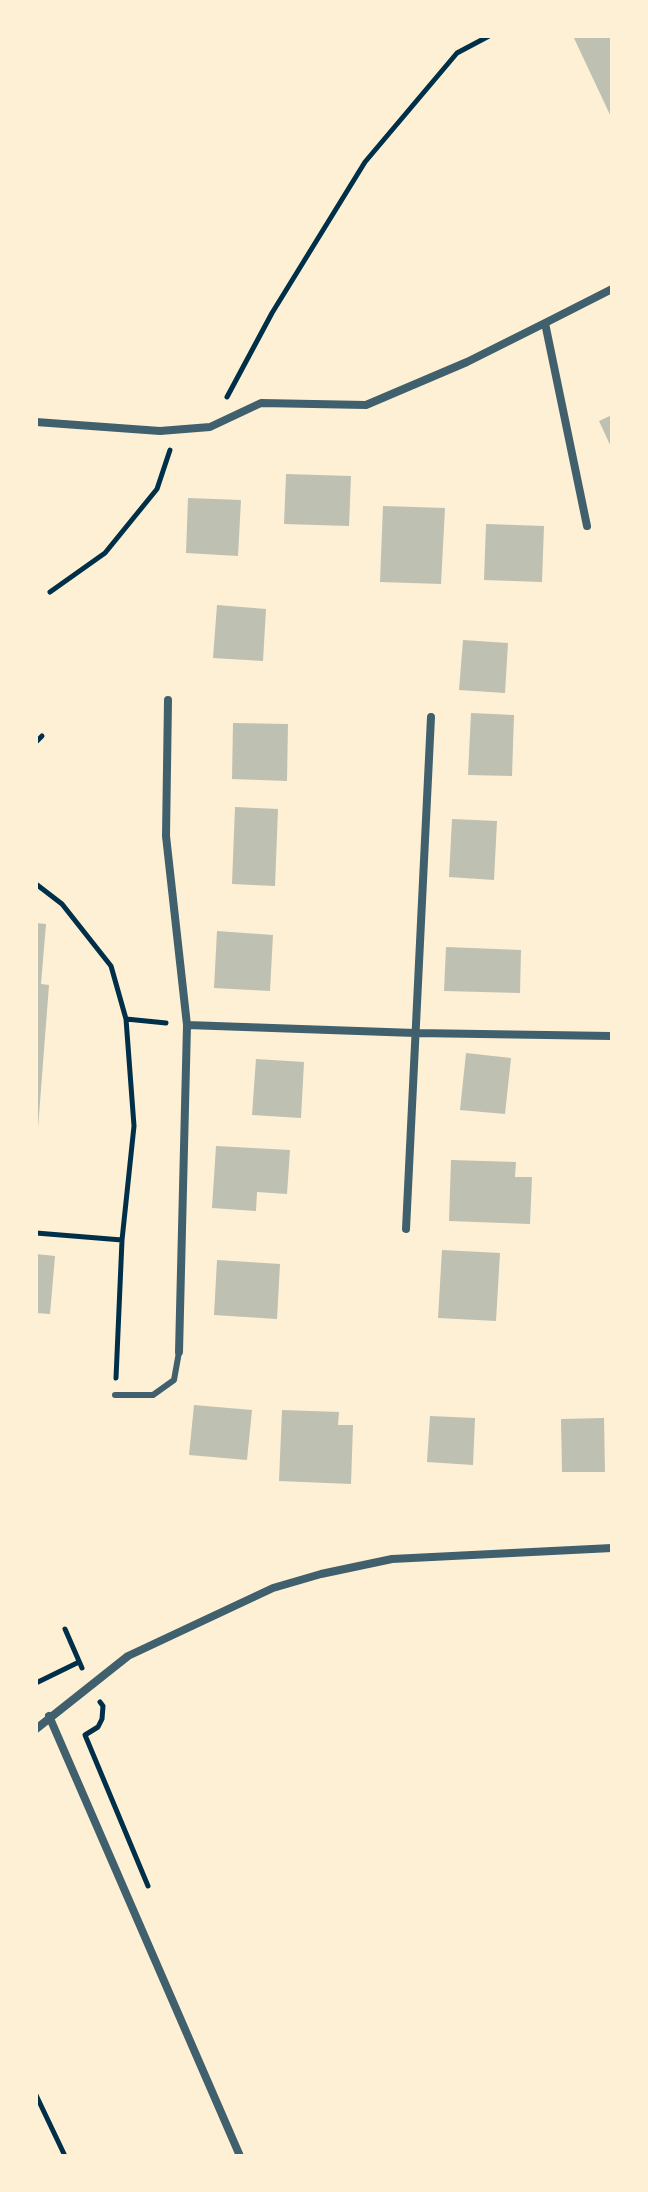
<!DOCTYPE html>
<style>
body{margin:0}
#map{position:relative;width:648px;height:2192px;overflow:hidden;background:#fdf0d5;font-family:"PT Sans",sans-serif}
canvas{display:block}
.frame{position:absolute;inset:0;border:38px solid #fdf0d5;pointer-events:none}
</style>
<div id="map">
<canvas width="648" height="2192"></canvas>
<div class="frame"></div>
</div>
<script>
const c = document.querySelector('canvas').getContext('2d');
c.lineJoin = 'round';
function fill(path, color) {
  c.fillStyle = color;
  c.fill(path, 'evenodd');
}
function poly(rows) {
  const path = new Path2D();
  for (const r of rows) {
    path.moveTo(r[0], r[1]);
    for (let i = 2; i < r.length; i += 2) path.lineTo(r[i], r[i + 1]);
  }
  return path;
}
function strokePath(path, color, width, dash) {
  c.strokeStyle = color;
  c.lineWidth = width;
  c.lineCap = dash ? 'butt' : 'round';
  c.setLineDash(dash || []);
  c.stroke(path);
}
const building = poly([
 [573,36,612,36,612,119],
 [612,415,612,449,599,421],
 [286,474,351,476,349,526,284,524],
 [188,498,241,500,238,556,186,553],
 [383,506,445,508,441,584,380,582],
 [486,524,544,526,542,582,484,580],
 [217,605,266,609,263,661,213,658],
 [463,640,508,643,505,693,459,690],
 [471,713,514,715,512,776,468,775],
 [233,723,288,724,287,781,232,779],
 [235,807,278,809,275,886,232,884],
 [452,819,497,821,494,880,449,877],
 [36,923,46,924,41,984,49,985,38,1128,36,1128],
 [217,931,273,935,270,991,214,988],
 [446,947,521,950,520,993,444,991],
 [466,1053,511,1058,505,1114,460,1110],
 [256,1059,304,1062,301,1118,252,1115],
 [216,1146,290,1150,287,1194,257,1192,256,1211,212,1208],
 [451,1160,516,1162,515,1177,532,1177,530,1224,449,1221],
 [442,1250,500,1253,496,1321,438,1318],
 [36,1254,55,1256,50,1314,36,1313],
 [217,1260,280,1264,277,1319,214,1315],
 [194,1405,252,1410,247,1460,189,1455],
 [282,1410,339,1412,338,1425,353,1425,351,1484,279,1481],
 [430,1416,475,1418,473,1465,427,1462],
 [604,1418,605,1472,562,1472,561,1419]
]);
const path = poly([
 [227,397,272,313,365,162,457,53,489,36],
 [50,592,105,553,157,489,170,450],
 [36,742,42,736],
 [36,884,62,904,111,966,126,1019,134,1126,122,1240,116,1378],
 [126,1019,166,1023],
 [36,1233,122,1240],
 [65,1629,82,1668],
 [36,1683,79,1662],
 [100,1702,103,1706,102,1719,98,1727,85,1735,148,1886],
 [36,2095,65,2156]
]);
const service = poly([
 [115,1395,153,1395,174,1380,179,1352]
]);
const minor = poly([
 [36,422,160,431,210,427,261,403,366,405,467,362,545,323],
 [587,526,545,323,612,289],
 [168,700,166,836,187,1025],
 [406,1229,431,717],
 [179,1352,187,1025,415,1033,612,1036],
 [49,1716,240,2156],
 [36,1729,128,1656,273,1588,321,1574,392,1559,612,1548]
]);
fill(building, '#bec0b2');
strokePath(path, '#003049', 5);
strokePath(service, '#3f606c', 6);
strokePath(minor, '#3f606c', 8);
</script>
